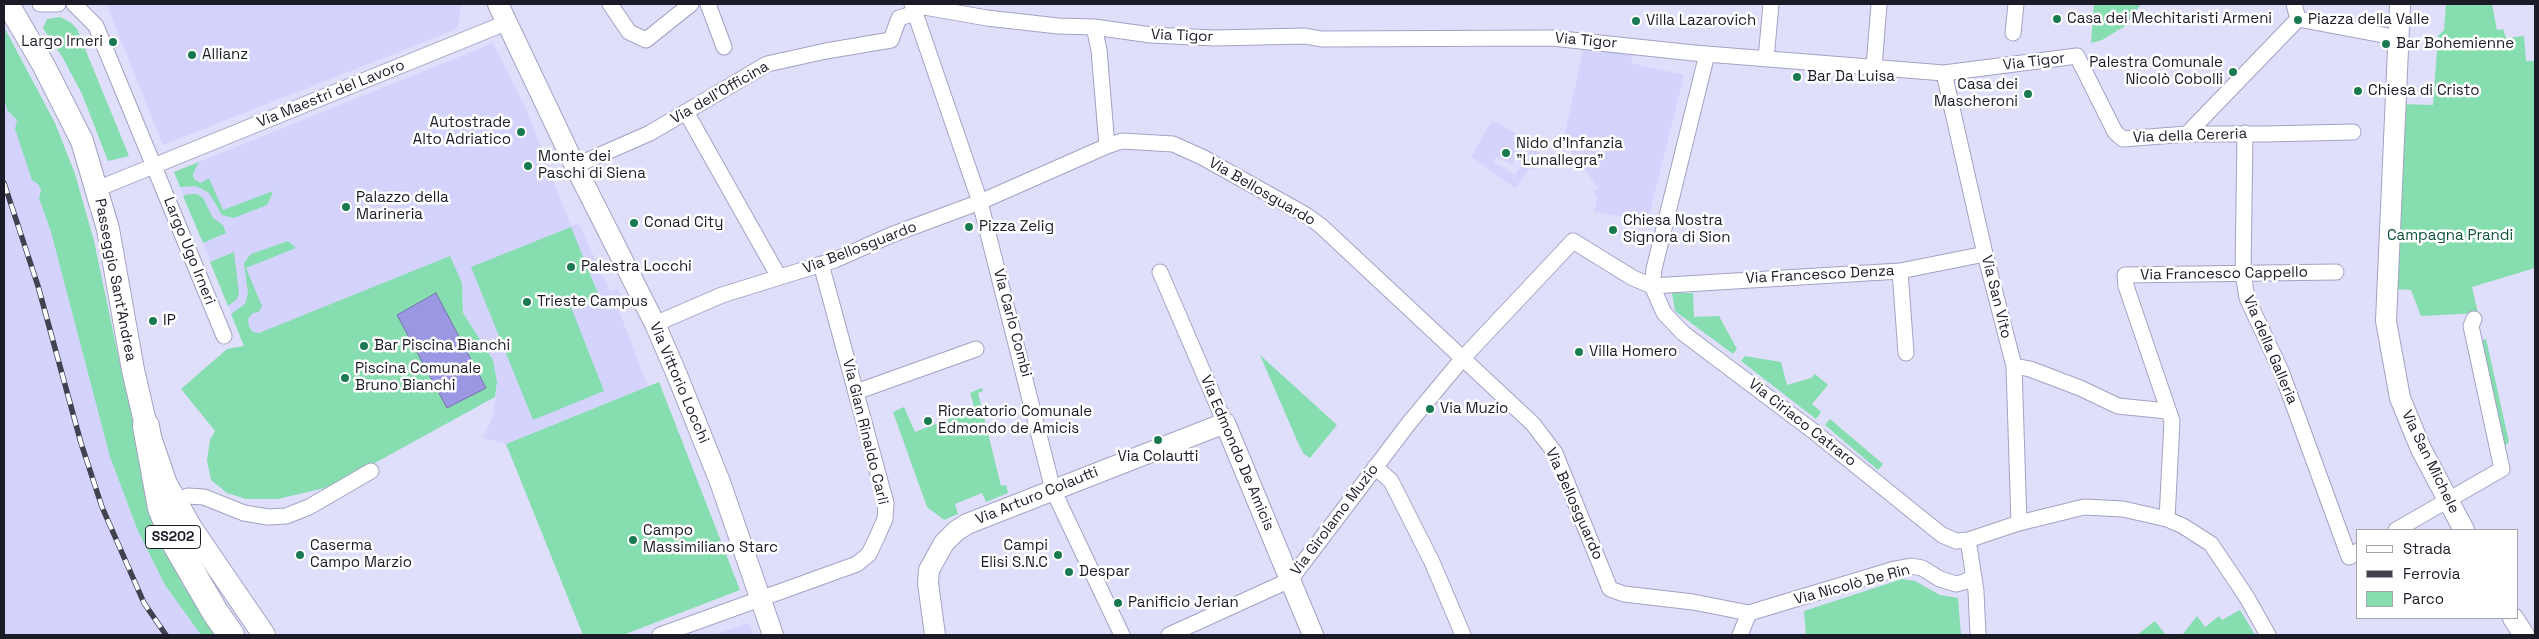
<!DOCTYPE html>
<meta charset="utf-8">
<style>
body{margin:0}
#map{position:relative;width:2539px;height:639px;overflow:hidden;background:#dfdffc;font-family:"Space Grotesk",sans-serif}
canvas{display:block}
.frame{position:absolute;inset:0;border:5px solid #1b1b27;pointer-events:none}
.legend{position:absolute;left:2356px;top:529px;width:162px;height:90px;box-sizing:border-box;background:#fff;border:1px solid #a4a4a9;margin:0;padding:6px 9px;list-style:none;font-size:15px;color:#1b1b27}
.legend li{display:flex;align-items:center;gap:10px;height:25px}
.legend b{width:25px;border:1px solid #a4a4a9}
</style>
<div id="map">
<canvas width="2539" height="639"></canvas>
<div class="frame"></div>
<ul class="legend">
<li><b style="height:6px;background:#fff"></b>Strada</li>
<li><b style="height:6px;background:#414150"></b>Ferrovia</li>
<li><b style="height:14px;background:#86ddaf"></b>Parco</li>
</ul>
</div>
<script>
const c = document.querySelector('canvas').getContext('2d');
c.lineJoin = 'round';
function fill(path, color) {
  c.fillStyle = color;
  c.fill(path, 'evenodd');
}
function poly(rows) {
  const path = new Path2D();
  for (const r of rows) {
    path.moveTo(r[0], r[1]);
    for (let i = 2; i < r.length; i += 2) path.lineTo(r[i], r[i + 1]);
  }
  return path;
}
function strokePath(path, color, width, dash) {
  c.strokeStyle = color;
  c.lineWidth = width;
  c.lineCap = dash ? 'butt' : 'round';
  c.setLineDash(dash || []);
  c.stroke(path);
}
function label(font, color, halo, rows, align = 'center') {
  c.font = font + ' "Space Grotesk",sans-serif';
  c.lineWidth = 5;
  c.setLineDash([]);
  c.textBaseline = 'middle';
  c.strokeStyle = halo;
  c.fillStyle = color;
  for (const [text, x, y, turn = 0] of rows) {
    c.save();
    c.translate(x, y);
    c.rotate((+turn || 0) * Math.PI / 180);
    c.textAlign = isNaN(turn) ? turn : align;
    if (halo) c.strokeText(text, 0, 0);
    c.fillText(text, 0, 0);
    c.restore();
  }
}
const built = poly([
 [106,4,462,4,457,29,163,145],
 [493,43,527,111,571,226,579,224,610,291,618,289,625,303,617,306,648,386,506,444,483,438,494,413,497,382,493,360,463,313,463,294,245,346,174,172],
 [1584,46,1633,54,1631,63,1684,75,1648,221,1594,212,1597,198,1593,191,1598,188,1570,149,1560,156],
 [4,98,7,110,17,120,41,190,39,198,51,232,110,457,138,531,165,585,201,635,4,635],
 [1492,120,1538,146,1537,150,1546,162,1533,170,1531,166,1515,188,1471,157],
 [1496,156,1512,165,1515,159,1523,163,1515,175,1494,162],
 [749,623,753,635,713,635]
]);
const green = poly([
 [2094,4,2141,4,2125,26,2102,40,2091,43],
 [2446,4,2492,4,2497,30,2503,29,2506,38,2524,36,2526,61,2535,61,2535,268,2472,287,2478,313,2421,316,2411,290,2392,289,2401,104,2433,105,2438,36,2444,30],
 [60,17,70,22,77,29,129,156,108,161,82,94,63,58,43,28,47,19],
 [4,27,55,123,75,174,94,241,125,388,147,473,157,534,184,587,219,635,201,635,165,585,138,531,110,457,51,232,39,198,41,190,38,184,32,180,15,129,17,120,7,110,4,98],
 [199,162,193,174,194,179,201,183,209,178,223,210,273,191,271,197,267,205,234,218,222,215,209,193,196,186,180,187,174,172],
 [189,194,197,194,203,198,213,218,223,225,226,233,203,243,183,196],
 [571,227,599,296,571,307,604,391,533,420,471,267],
 [288,241,296,248,246,268,262,306,259,312,253,313,248,319,249,327,253,332,259,333,450,256,462,283,463,313,493,360,497,382,495,397,333,486,278,499,246,499,227,493,211,480,207,460,210,440,215,431,181,389,227,349,244,346,231,314,245,304,248,294,244,263,251,254],
 [234,252,239,293,237,299,228,306,210,262],
 [1672,293,1693,293,1694,317,1719,316,1737,349,1733,354,1675,311],
 [2486,339,2509,442,2502,448,2478,342],
 [1260,355,1337,425,1310,458,1304,454,1299,445],
 [1745,356,1781,362,1787,385,1811,378,1815,374,1828,385,1812,404,1821,412,1816,419,1741,361],
 [659,382,740,590,623,635,583,635,506,444],
 [982,388,983,391,978,393,1001,486,1006,485,1008,493,986,502,982,493,955,504,958,514,944,520,927,507,893,412,904,407,915,432,975,409,970,393],
 [1830,419,1883,464,1878,470,1825,425],
 [1902,579,1915,581,1940,595,1958,598,1961,635,1806,635,1804,611],
 [2240,610,2255,635,2182,635,2197,616,2205,627,2219,616,2222,620],
 [2155,621,2166,635,2137,635]
]);
const water = poly([
 [436,293,486,388,447,408,397,315,436,293]
]);
const street = poly([
 [40,4,58,4],
 [74,4,96,26,224,336],
 [610,4,629,32,646,40,691,4],
 [708,4,724,47],
 [912,4,980,202,1053,490,1122,635],
 [2294,4,2298,19],
 [913,5,987,18,1058,26,1094,27,1151,35,1214,38,1305,36,1321,39,1552,38,1694,53,1944,73,2077,56,2115,132,2123,139,2187,134,2265,134,2353,132],
 [2298,19,2399,38],
 [1094,27,1099,50,1107,146],
 [2013,33,2016,4],
 [1766,59,1771,4],
 [1874,67,1879,4],
 [1944,73,1985,254,2014,366,2019,523],
 [686,112,779,277],
 [2245,133,2243,273,2247,298,2281,371,2349,557,2358,551],
 [2187,134,2298,19],
 [575,166,650,133,767,64,826,51,891,40,899,18,915,13],
 [97,189,508,22],
 [1985,254,1900,271,1652,286,1664,313,1683,333,1813,431,1942,535,1956,541,1968,540,2019,523,2084,507,2123,509,2167,519,2183,526,2211,544,2246,596,2268,635],
 [1900,271,1906,353],
 [1160,272,1225,423],
 [655,324,722,295,835,260,891,235,980,202,1107,146,1122,141,1173,144,1202,157,1306,215,1321,226,1533,424,1555,453,1610,589,1624,594,1693,602,1749,613],
 [2014,366,2030,369,2080,388,2118,406,2167,411],
 [856,392,976,349],
 [1375,467,1391,481,1432,562,1463,635],
 [176,502,188,496,204,497,244,513,268,517,286,516,309,507,371,471],
 [2167,519,2172,421,2126,286,2125,275,2336,272],
 [2396,530,2502,469,2471,326,2474,319],
 [1968,540,1976,591,1978,635],
 [660,635,857,564,869,554,877,537,885,519,886,503,821,264],
 [1169,635,1290,580,1409,423,1463,358,1573,241,1633,278,1652,286,1654,269,1707,54],
 [1740,635,1749,613,1895,569,1911,566,1922,568,1940,579,1956,584,1964,582,1974,577]
]);
const secondary = poly([
 [498,4,575,166,655,324,677,375,720,482,773,635],
 [2400,4,2386,321,2400,398,2421,449,2464,530],
 [2513,618,2524,635],
 [935,635,928,583,929,570,944,543,956,531,967,524,1225,423,1313,635]
]);
const primary = poly([
 [8,4,44,66,82,141,108,229,133,370,146,426,166,484,191,528,264,635]
]);
const highway = poly([
 [146,426,161,508,175,543,215,612,231,635]
]);
const rail = poly([
 [4,183,38,286,81,443,102,507,144,603,166,635]
]);
const markers = [
 [2057,19,5,"#197a51"],
 [2298,20,5,"#197a51"],
 [1636,21,5,"#197a51"],
 [113,42,5,"#197a51"],
 [2386,44,5,"#197a51"],
 [192,55,5,"#197a51"],
 [2233,72,5,"#197a51"],
 [1797,77,5,"#197a51"],
 [2358,91,5,"#197a51"],
 [2028,94,5,"#197a51"],
 [521,132,5,"#197a51"],
 [1506,153,5,"#197a51"],
 [528,166,5,"#197a51"],
 [346,207,5,"#197a51"],
 [634,223,5,"#197a51"],
 [969,227,5,"#197a51"],
 [1613,230,5,"#197a51"],
 [571,267,5,"#197a51"],
 [527,302,5,"#197a51"],
 [153,321,5,"#197a51"],
 [364,346,5,"#197a51"],
 [1579,352,5,"#197a51"],
 [345,378,5,"#197a51"],
 [1430,409,5,"#197a51"],
 [928,421,5,"#197a51"],
 [1158,440,5,"#197a51"],
 [633,540,5,"#197a51"],
 [300,555,5,"#197a51"],
 [1058,555,5,"#197a51"],
 [1069,572,5,"#197a51"],
 [1118,603,5,"#197a51"]
];
const shields = [
 [173,537,55]
];
const shieldNames = [
 ["SS202",173,537]
];
const poiNames = [
 ["Casa dei Mechitaristi Armeni",2067,19],
 ["Piazza della Valle",2308,20],
 ["Villa Lazarovich",1646,21],
 ["Largo Irneri",103,42,"right"],
 ["Bar Bohemienne",2396,44],
 ["Allianz",202,55],
 ["Palestra Comunale",2223,63,"right"],
 ["Nicolò Cobolli",2223,80,"right"],
 ["Bar Da Luisa",1807,77],
 ["Casa dei",2018,85,"right"],
 ["Mascheroni",2018,102,"right"],
 ["Chiesa di Cristo",2368,91],
 ["Autostrade",511,123,"right"],
 ["Alto Adriatico",511,140,"right"],
 ["Nido d'Infanzia",1516,144],
 ["\"Lunallegra\"",1516,161],
 ["Monte dei",538,157],
 ["Paschi di Siena",538,174],
 ["Palazzo della",356,198],
 ["Marineria",356,215],
 ["Chiesa Nostra",1623,221],
 ["Signora di Sion",1623,238],
 ["Conad City",644,223],
 ["Pizza Zelig",979,227],
 ["Palestra Locchi",581,267],
 ["Trieste Campus",537,302],
 ["IP",163,321],
 ["Bar Piscina Bianchi",374,346],
 ["Villa Homero",1589,352],
 ["Piscina Comunale",355,369],
 ["Bruno Bianchi",355,386],
 ["Via Muzio",1440,409],
 ["Ricreatorio Comunale",938,412],
 ["Edmondo de Amicis",938,429],
 ["Via Colautti",1158,457,"center"],
 ["Campo",643,531],
 ["Massimiliano Starc",643,548],
 ["Caserma",310,546],
 ["Campo Marzio",310,563],
 ["Campi",1048,546,"right"],
 ["Elisi S.N.C",1048,563,"right"],
 ["Despar",1079,572],
 ["Panificio Jerian",1128,603]
];
const streetNames = [
 ["Via Tigor",1182,36,2],
 ["Via Tigor",1586,41,5],
 ["Via Tigor",2034,62,-7],
 ["Via dell'Officina",720,93,-30],
 ["Via Maestri del Lavoro",331,94,-22],
 ["Via della Cereria",2190,136,-2],
 ["Via Bellosguardo",1262,192,30],
 ["Via Bellosguardo",860,248,-21],
 ["Largo Ugo Irneri",189,251,68],
 ["Via Francesco Cappello",2224,274,-1],
 ["Via Francesco Denza",1820,275,-3],
 ["Passeggio Sant'Andrea",115,280,79],
 ["Via San Vito",1996,297,76],
 ["Via Carlo Combi",1012,323,75],
 ["Via della Galleria",2270,350,67],
 ["Via Vittorio Locchi",679,383,67],
 ["Via Ciriaco Catraro",1802,423,38],
 ["Via Gian Rinaldo Carli",865,432,76],
 ["Via Edmondo De Amicis",1237,453,67],
 ["Via San Michele",2430,462,64],
 ["Via Arturo Colautti",1037,496,-22],
 ["Via Bellosguardo",1574,504,66],
 ["Via Girolamo Muzio",1335,520,-53],
 ["Via Nicolò De Rin",1852,585,-15]
];
const parkNames = [
 ["Campagna Prandi",2450,236]
];
fill(built, '#d4d3fe');
fill(green, '#86ddaf');
fill(water, '#9b97e3');
strokePath(water, '#7572ab', 1);
strokePath(street, '#a2a2c4', 17);
strokePath(secondary, '#a2a2c4', 22);
strokePath(primary, '#a2a2c4', 24);
strokePath(highway, '#a2a2c4', 28);
strokePath(street, '#fff', 15);
strokePath(secondary, '#fff', 20);
strokePath(primary, '#fff', 22);
strokePath(highway, '#fff', 26);
strokePath(rail, '#414150', 5.5);
strokePath(rail, '#fff', 4, [11]);
for (const [x, y, r, color] of markers) {
  const dot = new Path2D();
  dot.arc(x, y, r, 0, 2 * Math.PI);
  c.fillStyle = color;
  c.fill(dot);
  strokePath(dot, '#fff', 2);
}
for (const [x, y, w] of shields) {
  const box = new Path2D();
  box.roundRect(x - w / 2, y - 11.5, w, 23, 4);
  c.fillStyle = '#fff';
  c.fill(box);
  strokePath(box, '#1b1b27', 1);
}
label('bold 14px', '#1b1b27', null, shieldNames);
label('15px', '#1b1b27', '#fff', poiNames, 'left');
label('15px', '#1b1b27', '#fff', streetNames);
label('15px', '#0d5336', '#fff', parkNames);
</script>
